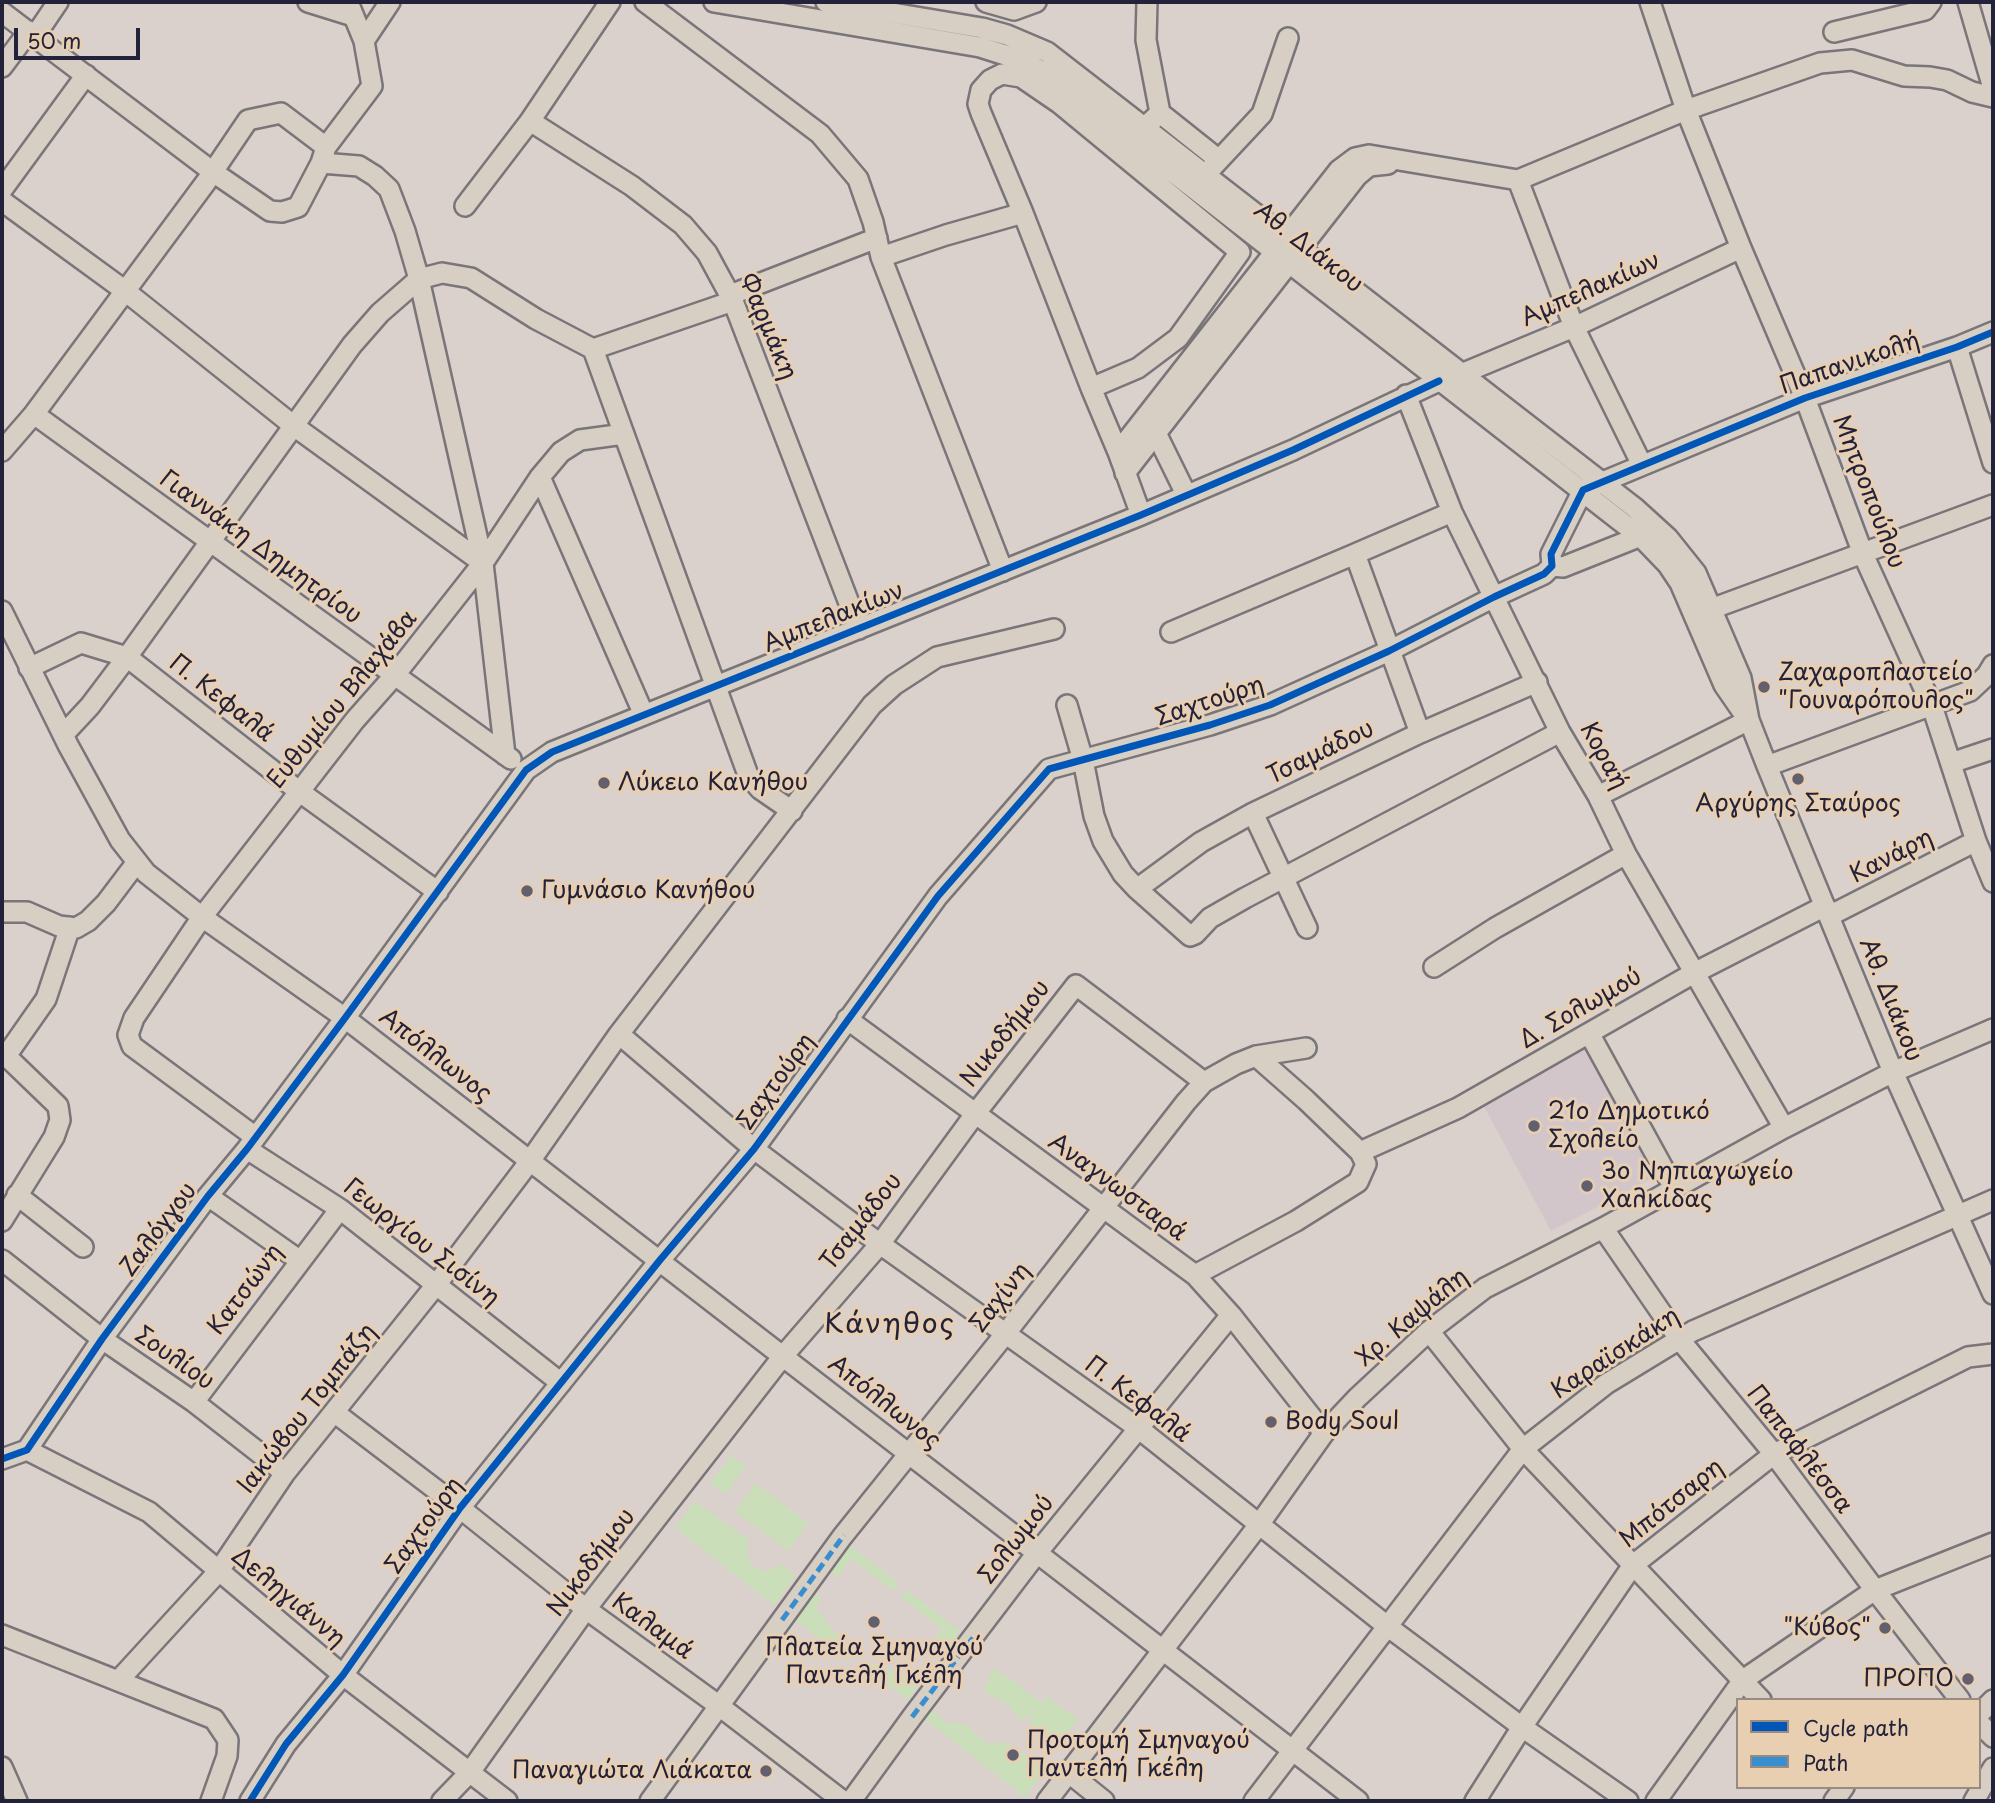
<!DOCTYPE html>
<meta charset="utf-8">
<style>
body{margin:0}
#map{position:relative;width:1995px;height:1803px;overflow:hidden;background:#dad0cc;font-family:"Playpen Sans",sans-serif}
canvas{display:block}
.frame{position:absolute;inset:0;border:4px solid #22223b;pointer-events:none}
.legend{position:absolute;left:1736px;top:1698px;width:245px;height:91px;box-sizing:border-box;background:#e9cfb1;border:2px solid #998a82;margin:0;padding:9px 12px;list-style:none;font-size:21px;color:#22223b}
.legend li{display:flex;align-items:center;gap:14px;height:35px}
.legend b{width:35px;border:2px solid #998a82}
.scale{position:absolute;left:14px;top:28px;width:126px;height:32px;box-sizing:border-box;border:4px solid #22223b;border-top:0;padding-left:9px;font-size:21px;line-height:24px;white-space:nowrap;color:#22223b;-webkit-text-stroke:5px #e9cfb1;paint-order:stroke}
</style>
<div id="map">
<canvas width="1995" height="1803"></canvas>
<div class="frame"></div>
<ul class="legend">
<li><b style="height:9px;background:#0057b8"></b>Cycle path</li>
<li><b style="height:9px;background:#398ed0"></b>Path</li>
</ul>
<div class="scale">50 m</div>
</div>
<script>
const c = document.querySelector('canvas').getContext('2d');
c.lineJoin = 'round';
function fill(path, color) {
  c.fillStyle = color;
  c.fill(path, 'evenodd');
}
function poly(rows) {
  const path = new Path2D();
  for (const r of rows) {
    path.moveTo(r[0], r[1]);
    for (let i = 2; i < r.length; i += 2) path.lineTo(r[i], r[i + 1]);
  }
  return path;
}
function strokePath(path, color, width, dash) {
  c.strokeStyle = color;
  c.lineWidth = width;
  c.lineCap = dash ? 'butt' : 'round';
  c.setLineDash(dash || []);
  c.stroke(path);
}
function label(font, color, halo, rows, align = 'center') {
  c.font = font + ' "Playpen Sans",sans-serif';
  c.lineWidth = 6;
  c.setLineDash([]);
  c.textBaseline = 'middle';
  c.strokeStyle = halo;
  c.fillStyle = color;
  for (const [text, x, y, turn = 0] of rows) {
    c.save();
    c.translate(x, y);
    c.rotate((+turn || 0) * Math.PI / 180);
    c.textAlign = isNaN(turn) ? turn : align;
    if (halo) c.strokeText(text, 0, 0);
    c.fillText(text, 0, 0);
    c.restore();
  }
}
const built = poly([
 [1587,1039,1661,1174,1551,1231,1481,1101]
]);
const green = poly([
 [732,1456,746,1467,724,1494,710,1483],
 [756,1483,808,1523,788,1551,735,1511],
 [695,1501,749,1540,746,1555,753,1567,765,1571,776,1568,780,1563,796,1575,774,1605,675,1528],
 [842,1540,899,1583,893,1591,852,1559,838,1576,830,1574,826,1570],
 [807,1587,820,1597,817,1609,841,1640,853,1652,848,1660,787,1614],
 [907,1590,960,1631,940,1660,933,1655,929,1647,942,1629,901,1597],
 [865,1660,902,1674,910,1672,921,1680,908,1700,860,1663],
 [993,1669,1019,1684,1040,1703,1046,1696,1078,1720,1056,1747,1048,1738,1034,1730,1030,1722,1029,1717,1037,1706,1022,1721,1007,1703,983,1691],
 [936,1688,943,1692,932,1710,947,1723,966,1724,973,1733,989,1744,1010,1742,1013,1749,1023,1752,1044,1771,1025,1797,926,1720,921,1710]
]);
const minor = poly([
 [308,2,353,16],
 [348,2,364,41,372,86,326,147,321,163,359,166,375,176,389,189,405,231,419,279,483,563,505,755],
 [645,2,820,134,858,179,873,222,881,257,1003,571],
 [714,2,980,47,1021,60,1047,74,1642,538,1668,565,1680,583,1724,685,1744,714],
 [826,2,982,28,1007,35,1047,52,1635,508,1668,538,1696,573,1741,678,1749,720,1767,766,1893,1072,1993,1294],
 [986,2,1014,10,1036,2],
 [1650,2,1686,110,1741,248,1805,398,1863,554,1932,706,1976,841,1993,882],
 [1968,2,1993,88],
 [2,12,213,172,270,211,282,212,298,207,321,163],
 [1834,32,1925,10,1931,2],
 [35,36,58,2],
 [364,41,390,2],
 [2,67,29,31],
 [1160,113,1219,160],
 [530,121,632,186,683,225,707,253,733,301,859,629],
 [1145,127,1160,113,1146,40,1147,2],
 [1205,175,1262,114,1288,38],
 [1518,180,1574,327,1642,465],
 [2,190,86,75],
 [2,201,124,290,294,426,483,563],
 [465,206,530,121,610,2],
 [881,257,946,235,1023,213],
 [730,295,877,238],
 [1957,347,1993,463],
 [593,349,733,301],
 [1461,374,1574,327,1741,248],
 [1091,388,1138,368,1178,338,1240,252,1059,103,1021,77,1002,74,990,80,981,90,978,104,981,113,1023,213,1091,388,1118,452,1141,515],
 [1406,395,1452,512,1560,732,1598,796,1626,854,1784,1128],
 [34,414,511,759],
 [1156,433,1186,494],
 [2,451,34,414,206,182,248,120,281,113,326,147],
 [1118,452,1339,170,1355,158,1369,155,1518,180,1686,110,1820,63,1852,60,1904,76,1930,77,1947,80,1972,92,1993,97],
 [1125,473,1357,176,1369,166,1388,164],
 [540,477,644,715],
 [1552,566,1563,567,1641,536],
 [1711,609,1993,505],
 [2,611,68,745,120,840,146,873,202,917,345,1018,1358,1801],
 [1171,632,1355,554],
 [29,668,81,643,127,657,300,792,438,892],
 [1067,705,1083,760,1094,816,1103,841,1123,874,1137,889,1190,936,1195,934,1210,918,1245,898,1560,732],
 [1420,733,1355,554,1452,512],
 [63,735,90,706,127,657,352,345,380,313,419,279,442,273,471,278,536,319,593,349,748,775,760,789,792,811],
 [1951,763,1993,749],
 [1767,766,1970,691,1987,675,1993,665],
 [1598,796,1749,720],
 [1253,813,1307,928],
 [1137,889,1201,842,1253,813,1420,733,1537,682],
 [2,912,27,912,59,926,76,928,88,921,106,903,137,862],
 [1829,916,1976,841],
 [1434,967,1495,928,1626,854],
 [847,1019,1195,1275,1231,1315,1324,1433],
 [1589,1033,1674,1188],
 [619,1034,754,1149,880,1244,1138,1428,1387,1626,1522,1727,1628,1801],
 [2,1052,58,1106,60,1120,54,1137,2,1221],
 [6,1056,46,999,70,927],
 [254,1136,132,1046,128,1035,134,1018,202,917,355,720,394,676,483,563,540,477,561,452,580,440,624,434],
 [247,1149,340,1209,561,1383],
 [1360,1152,1458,1108,1694,973,1825,906],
 [17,1195,83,1247],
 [208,1196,299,1260],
 [1603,1228,1680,1340,1774,1454,1875,1590,1960,1700],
 [2,1260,102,1339,194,1402,285,1473],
 [1195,1275,1296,1221,1358,1182,1366,1164,1360,1152,1306,1100,1256,1056],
 [1429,1331,1523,1449,1761,1700],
 [194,1402,340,1209],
 [334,1412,460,1508,586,1609,718,1705,843,1801],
 [27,1450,149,1512,343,1675,507,1801],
 [2,1459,27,1450,102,1339,208,1196,247,1149,345,1018,526,770,552,752,1141,515,1293,450,1439,381],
 [2,1635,214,1719,228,1740,227,1756,211,1801],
 [118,1681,218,1572,285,1473,436,1285,530,1161,619,1034,872,705,894,685,937,657,1054,629],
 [1979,1714,1993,1700],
 [1979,1723,1993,1737],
 [2,1767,17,1801],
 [1068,1772,1104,1801],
 [250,1801,286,1744,343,1675,460,1508,660,1260,754,1149,938,896,1049,769,1210,725,1270,705,1389,651,1494,597,1544,574,1552,566,1551,554,1583,490,1805,398,1957,347,1993,332],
 [442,1801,470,1772,586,1609,783,1356,880,1244,975,1114,1076,985,1204,1082],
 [650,1801,842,1537,1006,1333,1186,1102,1204,1082,1236,1064,1256,1056,1306,1048],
 [851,1801,912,1717,1037,1553,1231,1315],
 [1047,1801,1258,1526,1324,1433,1357,1398,1429,1331,1485,1288,1603,1228,1784,1128,1893,1072,1993,1029],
 [1254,1801,1523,1449,1606,1384,1693,1331,1993,1200],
 [1475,1801,1522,1727,1633,1565,1774,1454,1968,1357,1993,1354],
 [1656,1801,1743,1680,1875,1590,1993,1543],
 [1834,1801,1844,1787],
 [1974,1801,1993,1768]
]);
const quiet = poly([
 [782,1620,844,1535],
 [912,1717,975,1635]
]);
const cycleway = poly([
 [2,1459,27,1450,102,1339,208,1196,247,1149,345,1018,526,770,552,752,1141,515,1293,450,1439,381],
 [250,1801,286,1744,343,1675,460,1508,660,1260,754,1149,938,896,1049,769,1210,725,1270,705,1389,651,1494,597,1544,574,1552,566,1551,554,1583,490,1805,398,1957,347,1993,332]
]);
const markers = [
 [1764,687,7,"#625f6e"],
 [1798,779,7,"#625f6e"],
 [604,783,7,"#625f6e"],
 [527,891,7,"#625f6e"],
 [1534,1126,7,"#625f6e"],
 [1587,1186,7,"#625f6e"],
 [1271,1422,7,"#625f6e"],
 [874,1622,7,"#625f6e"],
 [1885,1628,7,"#625f6e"],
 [1968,1679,7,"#625f6e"],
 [1013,1755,7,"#625f6e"],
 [766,1771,7,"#625f6e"]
];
const streetNames = [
 ["Αθ. Διάκου",1308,248,38],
 ["Αμπελακίων",1591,290,-24],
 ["Φαρμάκη",767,327,67],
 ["Παπανικολή",1850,364,-19],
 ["Μητροπούλου",1868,492,69],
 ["Γιαννάκη Δημητρίου",260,548,36],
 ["Αμπελακίων",834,618,-22],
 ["Π. Κεφαλά",221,699,38],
 ["Ευθυμίου Βλαχάβα",343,700,-51],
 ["Σαχτούρη",1210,702,-18],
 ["Τσαμάδου",1321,753,-26],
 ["Κοραή",1603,756,61],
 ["Κανάρη",1892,857,-27],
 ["Αθ. Διάκου",1890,1000,68],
 ["Δ. Σολωμού",1581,1009,-30],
 ["Νικοδήμου",1006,1034,-52],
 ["Απόλλωνος",435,1056,38],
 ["Σαχτούρη",777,1082,-54],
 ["Αναγνωσταρά",1117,1188,36],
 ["Τσαμάδου",862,1222,-52],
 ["Ζαλόγγου",159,1230,-53],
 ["Γεωργίου Σισίνη",421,1243,38],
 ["Κατσώνη",246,1290,-53],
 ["Σαχίνη",1001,1298,-52],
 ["Χρ. Καψάλη",1413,1318,-40],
 ["Καραϊσκάκη",1616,1354,-33],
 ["Σουλίου",174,1359,35],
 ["Π. Κεφαλά",1137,1400,37],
 ["Απόλλωνος",884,1403,38],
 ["Ιακώβου Τομπάζη",308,1409,-52],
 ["Παπαφλέσσα",1799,1450,52],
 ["Μπότσαρη",1672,1504,-39],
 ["Σαχτούρη",425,1526,-54],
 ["Σολωμού",1017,1540,-52],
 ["Νικοδήμου",592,1563,-53],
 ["Δεληγιάννη",288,1598,40],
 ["Καλαμά",652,1627,36]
];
const poiNames = [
 ["Ζαχαροπλαστείο",1778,673],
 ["\"Γουναρόπουλος\"",1778,701],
 ["Λύκειο Κανήθου",618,783],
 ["Αργύρης Σταύρος",1798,804,"center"],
 ["Γυμνάσιο Κανήθου",541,891],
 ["21ο Δημοτικό",1548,1112],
 ["Σχολείο",1548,1140],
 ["3ο Νηπιαγωγείο",1601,1172],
 ["Χαλκίδας",1601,1200],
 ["Body Soul",1285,1422],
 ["\"Κύβος\"",1871,1628,"right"],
 ["Πλατεία Σμηναγού",874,1648,"center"],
 ["Παντελή Γκέλη",874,1676,"center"],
 ["ΠΡΟΠΟ",1954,1679,"right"],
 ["Προτομή Σμηναγού",1027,1741],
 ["Παντελή Γκέλη",1027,1769],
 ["Παναγιώτα Λιάκατα",752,1771,"right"]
];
const quarterNames = [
 ["Κάνηθος",890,1325]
];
fill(built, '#d3c6cb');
fill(green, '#cadfb9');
strokePath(minor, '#797578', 24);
strokePath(minor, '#d7cec4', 19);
strokePath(quiet, '#398ed0', 5, [10, 5]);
strokePath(cycleway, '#0057b8', 7);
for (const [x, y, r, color] of markers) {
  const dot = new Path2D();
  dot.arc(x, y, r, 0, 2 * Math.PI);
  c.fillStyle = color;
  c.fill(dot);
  strokePath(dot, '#e9cfb1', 2.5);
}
label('24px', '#22223b', '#e9cfb1', streetNames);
label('24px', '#22223b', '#e9cfb1', poiNames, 'left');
c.letterSpacing = '2px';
label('28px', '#22223b', '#e9cfb1', quarterNames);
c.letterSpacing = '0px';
</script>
